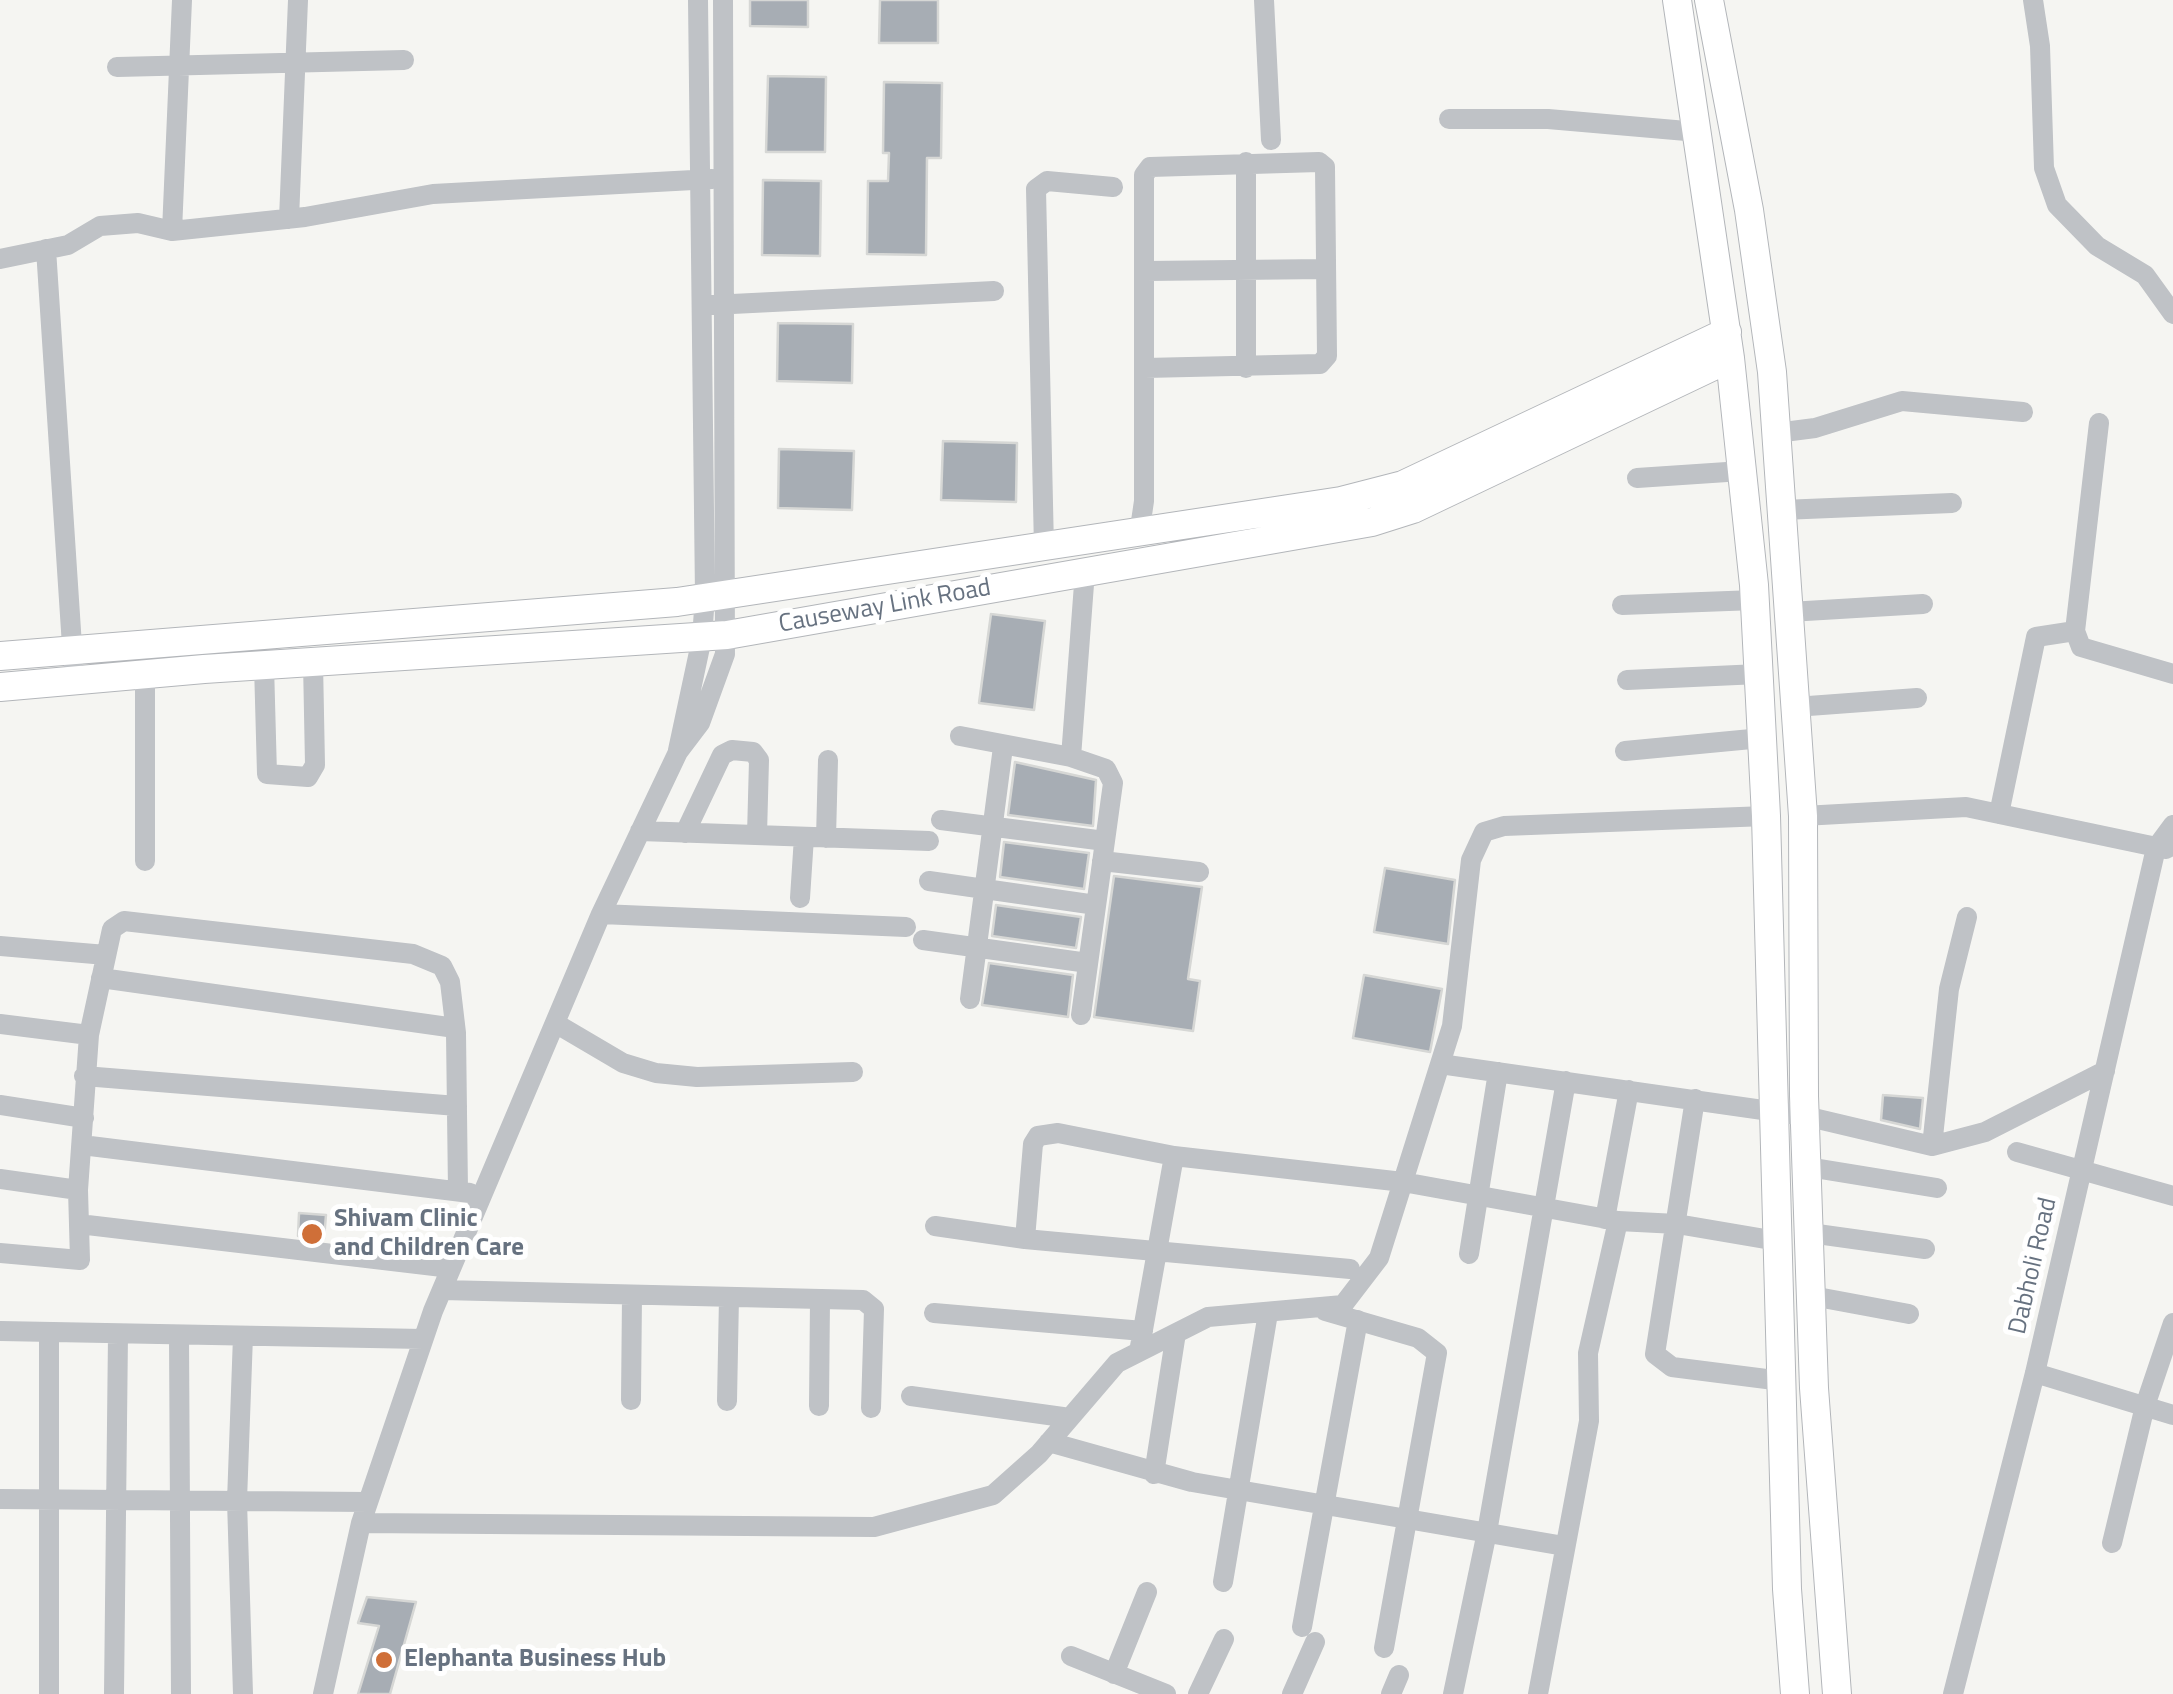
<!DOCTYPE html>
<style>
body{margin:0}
canvas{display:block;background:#f5f5f2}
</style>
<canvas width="2173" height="1694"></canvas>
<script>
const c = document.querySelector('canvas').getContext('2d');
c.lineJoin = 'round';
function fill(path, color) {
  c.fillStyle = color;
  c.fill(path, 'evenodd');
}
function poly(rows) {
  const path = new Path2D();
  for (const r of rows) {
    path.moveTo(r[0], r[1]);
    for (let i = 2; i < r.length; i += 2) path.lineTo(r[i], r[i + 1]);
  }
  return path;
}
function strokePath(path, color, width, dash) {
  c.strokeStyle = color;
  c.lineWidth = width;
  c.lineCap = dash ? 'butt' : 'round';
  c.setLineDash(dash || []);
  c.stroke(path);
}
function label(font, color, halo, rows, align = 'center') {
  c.font = font + ' "Titillium Web",sans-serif';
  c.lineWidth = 10;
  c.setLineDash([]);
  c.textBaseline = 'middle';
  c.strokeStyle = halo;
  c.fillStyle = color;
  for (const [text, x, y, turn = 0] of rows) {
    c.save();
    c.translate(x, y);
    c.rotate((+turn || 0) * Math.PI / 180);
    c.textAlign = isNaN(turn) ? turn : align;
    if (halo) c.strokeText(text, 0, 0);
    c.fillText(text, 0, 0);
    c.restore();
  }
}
const building = poly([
 [750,0,808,0,808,27,750,26,750,0],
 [880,0,938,0,938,43,879,43,880,0],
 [768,76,826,77,825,152,766,152,768,76],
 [884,82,942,83,941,158,927,158,926,255,867,254,868,181,888,181,889,153,883,153,884,82],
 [763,180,821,181,820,256,762,255,763,180],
 [778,323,853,324,852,383,777,381,778,323],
 [943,441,1017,443,1016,502,941,500,943,441],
 [779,449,854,451,852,510,778,508,779,449],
 [991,614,1045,621,1034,710,979,703,991,614],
 [1015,762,1096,780,1093,826,1008,815,1015,762],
 [1004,842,1089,853,1084,889,1000,877,1004,842],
 [1385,868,1455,880,1448,944,1374,932,1385,868],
 [1114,876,1202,887,1188,979,1200,981,1193,1031,1094,1017,1114,876],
 [996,905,1081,917,1076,948,992,936,996,905],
 [989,963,1073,975,1068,1017,982,1005,989,963],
 [1364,975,1442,989,1430,1052,1353,1038,1364,975],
 [1883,1095,1923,1098,1920,1129,1881,1120,1883,1095],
 [299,1213,326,1215,324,1239,298,1236,299,1213],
 [367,1597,416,1602,390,1694,358,1694,379,1626,358,1623,367,1597]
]);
const minor = poly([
 [1264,0,1271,140],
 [2033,0,2040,46,2044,168,2057,205,2097,246,2145,275,2173,314],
 [117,67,404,60],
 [1449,119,1548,119,1698,132],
 [1246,162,1246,368],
 [289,219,298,0],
 [172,231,182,0],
 [46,249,73,661],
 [0,259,68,245,100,226,138,223,172,231,305,217,433,194,712,179],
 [1146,271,1325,269],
 [712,305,994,291],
 [2099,423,2075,631,2081,647,2173,674],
 [1776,433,1815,428,1902,401,2023,412],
 [1637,478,1742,471],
 [1782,510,1952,503],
 [1139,535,1144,501,1144,175,1150,167,1319,162,1325,167,1327,356,1320,364,1145,368],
 [1044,548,1036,189,1047,181,1113,187],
 [1622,605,1755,600],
 [1789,612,1923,604],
 [264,665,267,774,308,777,315,765,313,662],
 [1627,680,1759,674],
 [1795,707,1917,698],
 [960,736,1071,757],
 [678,750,702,638,705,596,698,0],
 [1625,751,1762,738],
 [1999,814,2036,637,2075,631],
 [1803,816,1966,807,2166,849],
 [941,820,1105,841],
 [640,831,929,841],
 [685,833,722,755,732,750,753,752,759,760,757,835],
 [826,838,828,760],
 [145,861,145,674],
 [1102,861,1199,872],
 [929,881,1096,905],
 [800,898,804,837],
 [601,914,906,927],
 [923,940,1088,963],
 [0,946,106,955],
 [101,978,455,1028],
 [970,999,1003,747],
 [1081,1015,1113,783,1106,769,1071,757,1085,571],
 [555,1023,623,1063,656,1073,697,1077,853,1072],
 [0,1024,89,1035],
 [1440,1064,1805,1116,1932,1146,1985,1132,2105,1071],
 [84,1076,457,1106],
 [1695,1099,1655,1354,1672,1367,1782,1381],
 [0,1105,84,1118],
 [82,1145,470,1193],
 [1932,1146,1949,989,1967,917],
 [2017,1152,2173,1196],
 [1808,1167,1937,1188],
 [0,1179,78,1190],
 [1605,1219,1629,1090],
 [79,1224,451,1268],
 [935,1226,1025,1239,1350,1269],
 [1810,1233,1925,1249],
 [1025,1239,1033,1144,1038,1136,1058,1133,1174,1156],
 [0,1253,80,1260,78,1190,89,1035,112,929,124,921,413,954,442,966,450,982,456,1033,458,1191],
 [1469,1254,1498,1072],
 [442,1290,863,1300,874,1309,871,1408],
 [1812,1296,1909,1314],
 [1325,1311,1418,1338,1437,1353,1384,1648],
 [934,1313,1143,1331],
 [0,1331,423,1339],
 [179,1335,181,1694],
 [243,1336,237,1501,243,1694],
 [1139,1352,1174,1156,1403,1182,1618,1221,1677,1224,1777,1241],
 [2035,1373,2173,1415],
 [911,1396,1070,1418],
 [631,1400,632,1295],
 [727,1401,729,1297],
 [819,1406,820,1300],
 [1049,1442,1192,1482,1564,1546],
 [1154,1474,1176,1333],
 [0,1499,368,1502],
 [361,1523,874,1527,993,1495,1039,1454,1117,1363,1208,1317,1343,1305,1379,1258,1452,1026,1471,860,1484,832,1504,826,1766,816],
 [2112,1543,2145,1406,2173,1323],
 [1223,1582,1268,1313],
 [1302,1627,1358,1320],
 [1071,1656,1166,1694],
 [1114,1674,1147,1592],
 [49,1694,49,1332],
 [114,1694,118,1334],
 [323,1694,361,1523,433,1311,601,914,678,752,700,723,725,654,723,0],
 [1198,1694,1224,1639],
 [1292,1694,1315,1642],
 [1391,1694,1399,1675],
 [1453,1694,1487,1532,1566,1081],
 [1538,1694,1589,1421,1588,1353,1618,1221],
 [1953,1694,2035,1373,2156,848,2173,825]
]);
const major = poly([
 [1677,0,1730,358,1754,585,1766,816,1787,1589,1795,1694],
 [1709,0,1749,210,1772,372,1803,816,1804,1096,1814,1388,1837,1694],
 [0,656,677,602,1341,501,1403,485,1727,332],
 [0,687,204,669,727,635,1372,522,1413,509,1730,358]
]);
const markers = [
 [312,1234,12,"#cf6f38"],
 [384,1660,10,"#cf6f38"]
];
const streetNames = [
 ["Causeway Link Road",885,607,-10],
 ["Dabholi Road",2034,1266,-77]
];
const poiNames = [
 ["Shivam Clinic",334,1220],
 ["and Children Care",334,1249],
 ["Elephanta Business Hub",404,1660]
];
fill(building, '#a7adb4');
strokePath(building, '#d6d7d5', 2.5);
strokePath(major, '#b3b6ba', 30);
strokePath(minor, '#bfc2c6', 20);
strokePath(major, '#fff', 28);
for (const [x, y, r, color] of markers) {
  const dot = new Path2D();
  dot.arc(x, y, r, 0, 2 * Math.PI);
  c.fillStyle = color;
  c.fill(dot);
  strokePath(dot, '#fff', 4);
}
label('25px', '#677280', '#fff', streetNames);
label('bold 25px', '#677280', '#fff', poiNames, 'left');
</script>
